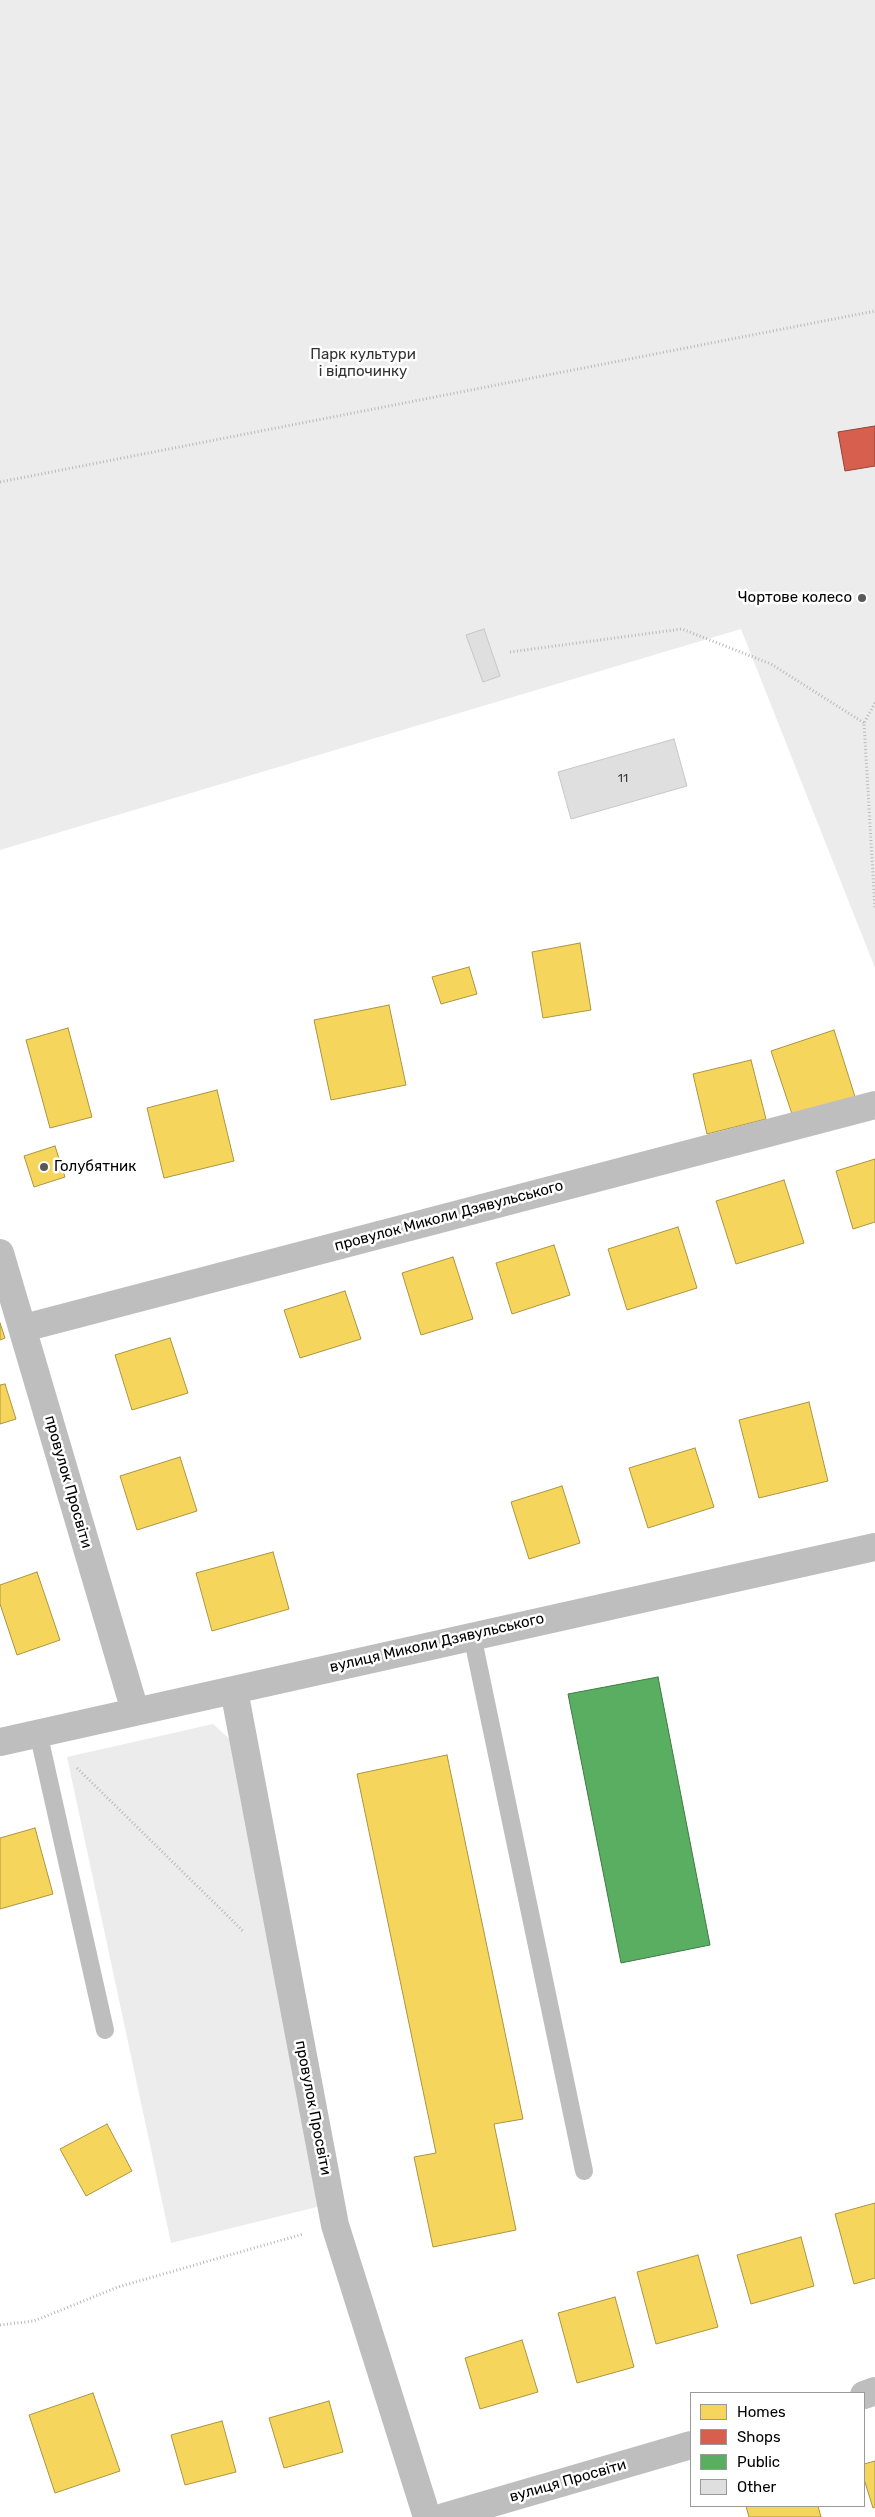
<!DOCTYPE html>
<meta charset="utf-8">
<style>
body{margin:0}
#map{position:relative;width:875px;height:2517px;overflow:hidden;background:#fff;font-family:Rubik,sans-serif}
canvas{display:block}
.legend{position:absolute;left:690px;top:2392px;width:175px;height:115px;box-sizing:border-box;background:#fff;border:1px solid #999;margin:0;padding:6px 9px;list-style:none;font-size:15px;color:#000}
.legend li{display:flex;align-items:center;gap:10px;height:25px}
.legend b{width:25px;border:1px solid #999}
</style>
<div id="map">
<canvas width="875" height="2517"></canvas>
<ul class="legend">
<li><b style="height:14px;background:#f6d55c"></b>Homes</li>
<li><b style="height:14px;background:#d6604d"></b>Shops</li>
<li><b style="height:14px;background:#5aae61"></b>Public</li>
<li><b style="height:14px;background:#dfdfdf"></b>Other</li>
</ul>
</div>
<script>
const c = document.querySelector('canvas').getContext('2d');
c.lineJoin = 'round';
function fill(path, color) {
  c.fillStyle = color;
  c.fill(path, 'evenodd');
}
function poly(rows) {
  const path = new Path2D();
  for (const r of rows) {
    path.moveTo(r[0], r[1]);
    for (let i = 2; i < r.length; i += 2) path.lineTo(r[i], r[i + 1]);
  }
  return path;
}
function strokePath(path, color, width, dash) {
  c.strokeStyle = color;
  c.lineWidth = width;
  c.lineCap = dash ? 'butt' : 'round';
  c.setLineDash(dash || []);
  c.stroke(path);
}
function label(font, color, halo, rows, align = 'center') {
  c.font = font + ' Rubik,sans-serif';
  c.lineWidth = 5;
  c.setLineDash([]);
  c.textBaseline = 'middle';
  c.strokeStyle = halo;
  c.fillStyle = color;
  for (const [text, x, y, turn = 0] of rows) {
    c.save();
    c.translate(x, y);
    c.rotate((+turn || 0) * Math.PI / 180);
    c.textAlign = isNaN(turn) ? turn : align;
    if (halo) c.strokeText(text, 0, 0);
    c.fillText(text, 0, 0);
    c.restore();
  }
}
const green = poly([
 [0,0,875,0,875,968,741,629,0,850],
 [213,1724,234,1743,321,2206,171,2243,67,1757]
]);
const homes = poly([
 [580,943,591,1010,543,1018,532,952,580,943],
 [469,967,477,994,441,1004,432,977,469,967],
 [389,1005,406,1085,331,1100,314,1020,389,1005],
 [68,1028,92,1117,50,1128,26,1040,68,1028],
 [834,1030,857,1103,795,1123,771,1051,834,1030],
 [751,1060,766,1119,707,1134,693,1074,751,1060],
 [217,1090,234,1161,164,1178,147,1108,217,1090],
 [55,1146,65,1177,34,1187,24,1156,55,1146],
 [875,1159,875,1222,853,1229,836,1171,875,1159],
 [784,1180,804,1243,736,1264,716,1201,784,1180],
 [678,1227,697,1288,627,1310,608,1249,678,1227],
 [554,1245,570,1295,512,1314,496,1263,554,1245],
 [453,1257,473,1319,421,1335,402,1273,453,1257],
 [345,1291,361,1339,300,1358,284,1310,345,1291],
 [0,1323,5,1338,0,1340,0,1323],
 [170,1338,188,1393,132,1410,115,1355,170,1338],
 [5,1384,16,1419,0,1424,0,1385,5,1384],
 [809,1402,828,1481,759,1498,739,1420,809,1402],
 [695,1448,714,1507,648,1528,629,1468,695,1448],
 [180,1457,197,1511,137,1530,120,1476,180,1457],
 [562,1486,580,1543,529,1559,511,1502,562,1486],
 [273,1552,289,1609,212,1631,196,1573,273,1552],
 [37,1572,60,1640,17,1655,0,1604,0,1585,37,1572],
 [447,1755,523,2119,494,2124,516,2230,433,2247,414,2157,436,2153,357,1774,447,1755],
 [35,1828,53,1894,0,1909,0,1838,35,1828],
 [107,2124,132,2171,86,2196,60,2149,107,2124],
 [875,2203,875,2278,854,2284,835,2214,875,2203],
 [801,2237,814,2286,751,2304,737,2255,801,2237],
 [698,2255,718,2327,656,2344,637,2272,698,2255],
 [615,2297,634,2367,577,2383,558,2313,615,2297],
 [522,2340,538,2392,480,2409,465,2358,522,2340],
 [93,2393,120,2471,55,2493,29,2415,93,2393],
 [329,2401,343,2452,284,2468,269,2418,329,2401],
 [222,2421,236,2472,185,2485,171,2435,222,2421],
 [875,2461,875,2507,873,2508,864,2479,864,2464,875,2461],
 [746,2506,818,2506,821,2517,749,2517,746,2506]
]);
const shops = poly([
 [875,426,875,466,845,471,838,432,875,426]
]);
const public = poly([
 [658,1677,710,1945,621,1963,568,1694,658,1677]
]);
const building = poly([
 [484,629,500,676,483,682,466,635,484,629],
 [674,739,687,786,571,819,558,772,674,739]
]);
const path = poly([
 [0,482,875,311],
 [510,652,682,629,771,664,864,723],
 [875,703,864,723,875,909],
 [77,1768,244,1932],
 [0,2325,34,2321,118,2287,303,2234]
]);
const service = poly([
 [472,1635,584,2171],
 [38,1732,105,2030]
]);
const minor = poly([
 [0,1253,135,1711],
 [24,1328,875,1105],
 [234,1690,335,2225,427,2517],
 [0,1742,875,1547],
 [864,2395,875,2391],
 [444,2517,691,2445]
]);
const markers = [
 [862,598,5,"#595959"],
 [44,1167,5,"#595959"]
];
const numberNames = [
 ["11",623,779]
];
const parkNames = [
 ["Парк культури",363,355],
 ["і відпочинку",363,372]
];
const poiNames = [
 ["Чортове колесо",852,598],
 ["Голубятник",54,1167,"left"]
];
const streetNames = [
 ["провулок Миколи Дзявульського",449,1216,-15],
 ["провулок Просвіти",68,1482,74],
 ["вулиця Миколи Дзявульського",437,1643,-13],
 ["провулок Просвіти",313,2108,79],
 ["вулиця Просвіти",568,2481,-16]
];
fill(green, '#ececec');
fill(homes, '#f6d55c');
strokePath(homes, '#ac9540', 1);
fill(shops, '#d6604d');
strokePath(shops, '#964336', 1);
fill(public, '#5aae61');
strokePath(public, '#3f7a44', 1);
fill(building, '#dfdfdf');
strokePath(building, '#c7c7c7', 1);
strokePath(path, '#b9b9b9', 3, [1, 2.5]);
strokePath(service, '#bebebe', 18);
strokePath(minor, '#bebebe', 28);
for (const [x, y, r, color] of markers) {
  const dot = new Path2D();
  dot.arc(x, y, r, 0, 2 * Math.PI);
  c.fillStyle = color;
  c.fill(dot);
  strokePath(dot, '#fff', 2);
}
label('12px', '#383838', null, numberNames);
label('15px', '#333', '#fff', parkNames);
label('15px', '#000', '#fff', poiNames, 'right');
label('15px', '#000', '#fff', streetNames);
</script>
